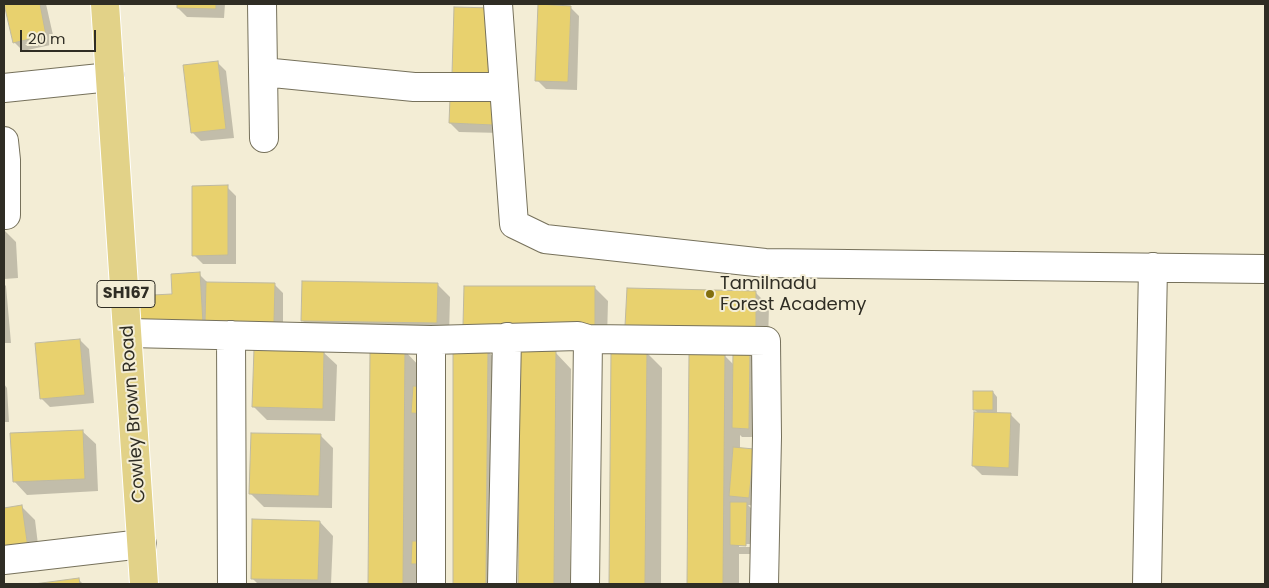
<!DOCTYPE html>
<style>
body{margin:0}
#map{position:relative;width:1269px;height:588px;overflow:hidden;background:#f3edd5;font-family:Poppins,sans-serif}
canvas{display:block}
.frame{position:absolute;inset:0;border:5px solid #2f2d24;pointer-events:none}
.scale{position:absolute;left:20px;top:30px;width:76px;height:22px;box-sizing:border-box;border:2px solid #2f2d24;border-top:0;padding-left:6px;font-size:15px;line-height:18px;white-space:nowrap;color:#2f2d24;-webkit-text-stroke:4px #f3edd5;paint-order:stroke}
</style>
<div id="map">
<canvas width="1269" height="588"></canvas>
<div class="frame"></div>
<div class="scale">20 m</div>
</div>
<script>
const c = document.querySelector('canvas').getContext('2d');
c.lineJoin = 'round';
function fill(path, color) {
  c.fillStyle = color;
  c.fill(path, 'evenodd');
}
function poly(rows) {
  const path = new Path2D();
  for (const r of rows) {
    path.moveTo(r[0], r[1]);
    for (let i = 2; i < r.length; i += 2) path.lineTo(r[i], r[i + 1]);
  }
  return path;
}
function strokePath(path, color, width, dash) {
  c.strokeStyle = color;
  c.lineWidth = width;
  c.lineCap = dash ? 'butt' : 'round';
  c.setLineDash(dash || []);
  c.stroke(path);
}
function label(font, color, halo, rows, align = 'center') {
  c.font = font + ' Poppins,sans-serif';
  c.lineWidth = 4;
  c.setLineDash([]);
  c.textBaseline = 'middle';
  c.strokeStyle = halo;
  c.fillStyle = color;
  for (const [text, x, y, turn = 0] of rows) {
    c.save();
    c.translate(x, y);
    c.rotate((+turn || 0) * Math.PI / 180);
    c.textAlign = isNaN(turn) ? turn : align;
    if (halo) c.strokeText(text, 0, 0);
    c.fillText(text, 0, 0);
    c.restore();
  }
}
const shadow = poly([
 [6,4,46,4,55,44,23,51,14,42],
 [178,4,225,4,224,18,187,17,178,8],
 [570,7,579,16,577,90,546,89,537,80],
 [217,62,226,71,234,138,201,141,192,132],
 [494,100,502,133,459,132,450,123],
 [227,187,236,196,236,264,203,264,194,255],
 [4,230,16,242,18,278,4,279],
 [199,274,208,283,274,284,283,293,283,331,211,332,173,295],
 [4,284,6,286,11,343,4,343],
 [437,284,450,297,449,336,316,334,303,321],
 [594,287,608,301,607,339,478,338,465,325],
 [756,293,769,306,768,342,640,339],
 [80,340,89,349,94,403,50,407,41,398],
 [371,351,405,351,421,368,419,584,369,584],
 [454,351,488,351,504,368,502,584,454,584],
 [612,351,646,352,662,368,661,584,610,584],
 [323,352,337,365,335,421,267,420,254,407],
 [522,352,555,352,571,369,570,584,520,584],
 [690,354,724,355,734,365,750,354,759,363,758,437,742,437,740,435,740,449,753,450,758,506,748,505,756,513,755,554,739,554,739,584,689,584],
 [739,544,753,544,753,547,739,547],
 [4,384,7,388,9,422,4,422],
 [993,392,997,397,997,414,1011,415,1020,424,1018,476,982,475,973,466,978,413,974,409],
 [82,431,96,444,98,491,27,495,14,481],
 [320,435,333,448,332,508,264,507,250,493],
 [22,507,35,520,40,561,4,566,4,509],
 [320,522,333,536,331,584,258,584,252,578],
 [79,580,83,584,43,584]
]);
const building = poly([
 [4,4,40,4,46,35,13,43,4,4],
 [177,4,216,4,216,9,177,8,177,4],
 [538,4,571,6,568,82,535,81,538,4],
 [454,7,494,8,492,75,452,74,454,7],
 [218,61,226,129,191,133,183,65,218,61],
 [450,98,494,99,493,125,449,123,450,98],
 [228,185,228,255,192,256,192,186,228,185],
 [200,272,203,323,134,327,133,296,172,294,171,274,200,272],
 [302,281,438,283,437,323,301,321,302,281],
 [206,282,275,283,274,323,205,322,206,282],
 [464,286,595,286,595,326,463,325,464,286],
 [627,288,756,291,756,329,625,326,627,288],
 [80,339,85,395,40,399,35,343,80,339],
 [254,349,324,351,323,409,252,407,254,349],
 [453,349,488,350,486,584,453,584,453,349],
 [370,350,405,350,403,584,368,584,370,350],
 [611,350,647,350,645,584,609,584,611,350],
 [520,351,556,351,554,584,518,584,520,351],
 [733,352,750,353,749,429,732,428,733,352],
 [689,353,725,354,723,584,687,584,689,353],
 [413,386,429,387,427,414,411,413,413,386],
 [973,391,993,391,993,410,973,410,973,391],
 [974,412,1011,413,1009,468,972,466,974,412],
 [83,430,85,479,13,482,10,433,83,430],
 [251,433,321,434,319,496,249,494,251,433],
 [733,447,754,449,749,498,729,496,733,447],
 [730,502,747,502,746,546,730,545,730,502],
 [22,505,28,548,4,551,4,508,22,505],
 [252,519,320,521,318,580,251,579,252,519],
 [412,541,426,541,426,564,411,564,412,541],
 [79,578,80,584,34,584,79,578]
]);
const minor = poly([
 [262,4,264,138],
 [498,4,514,224,545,239,765,263,1265,269],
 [263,72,414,87,503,87],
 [4,88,110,77],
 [4,141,6,160,6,215,4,215],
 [129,333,431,340,578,336,588,339,766,341,767,437,764,584],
 [231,335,232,584],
 [4,560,142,544],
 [431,584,431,340],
 [502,584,507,337],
 [585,584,588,339],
 [1147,584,1153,267]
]);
const major = poly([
 [105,4,144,584]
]);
const markers = [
 [710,294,5,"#826f0e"]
];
const shields = [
 [126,294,58]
];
const shieldNames = [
 ["SH167",126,294]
];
const poiNames = [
 ["Tamilnadu",720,284],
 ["Forest Academy",720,305]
];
const streetNames = [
 ["Cowley Brown Road",134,414,-94]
];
fill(shadow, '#0003');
fill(building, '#e8d16e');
strokePath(building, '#beb9a1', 1);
strokePath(minor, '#76715b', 30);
strokePath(major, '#fff', 30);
strokePath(minor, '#fff', 28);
strokePath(major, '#e2d288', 28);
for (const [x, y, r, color] of markers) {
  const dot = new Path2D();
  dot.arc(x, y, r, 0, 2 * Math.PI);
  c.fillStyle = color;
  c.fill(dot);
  strokePath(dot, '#f3edd5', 2);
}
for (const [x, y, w] of shields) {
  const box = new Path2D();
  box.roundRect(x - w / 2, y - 13.5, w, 27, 4);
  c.fillStyle = '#f3edd5';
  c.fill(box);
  strokePath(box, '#2f2d24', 1);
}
label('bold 16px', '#2f2d24', null, shieldNames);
label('18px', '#2f2d24', '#f3edd5', poiNames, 'left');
label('18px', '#2f2d24', '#f3edd5', streetNames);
</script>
